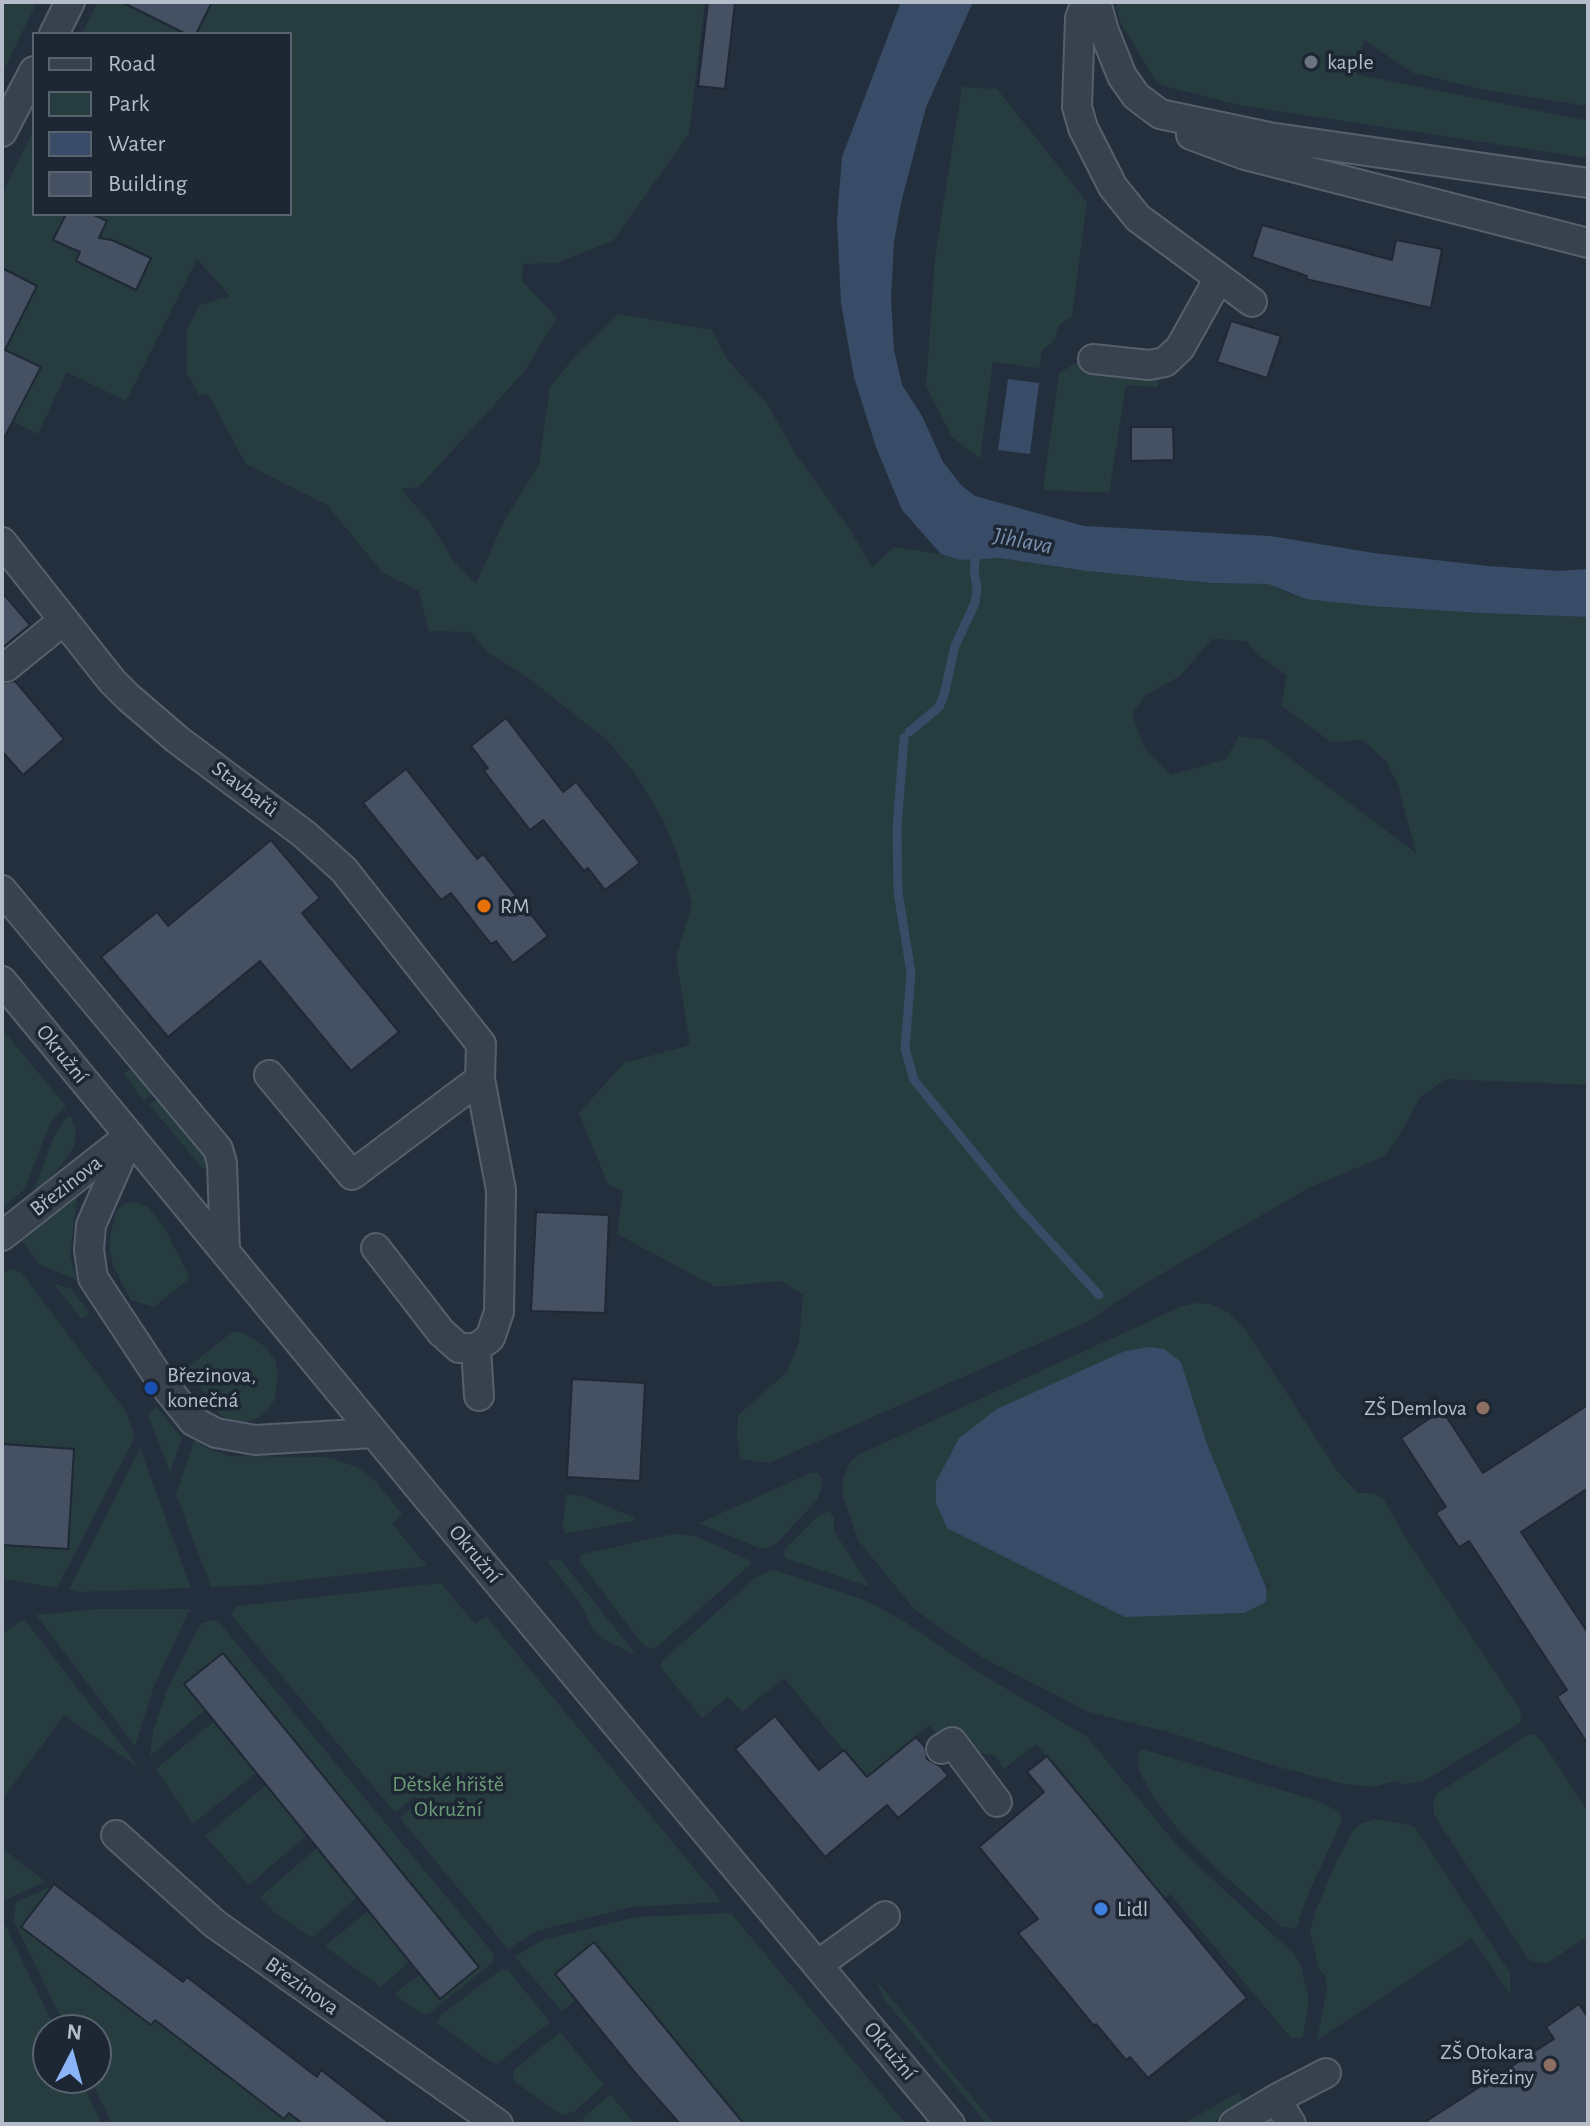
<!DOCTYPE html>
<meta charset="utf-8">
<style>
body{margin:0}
#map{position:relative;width:1590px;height:2126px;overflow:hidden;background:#242f3e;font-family:"Alegreya Sans",sans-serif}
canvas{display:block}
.frame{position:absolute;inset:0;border:4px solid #b4bcc9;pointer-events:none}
.legend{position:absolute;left:32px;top:32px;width:260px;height:184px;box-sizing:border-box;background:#1d2633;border:2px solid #59626f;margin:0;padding:10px 14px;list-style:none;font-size:24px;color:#b4bcc9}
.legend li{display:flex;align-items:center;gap:16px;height:40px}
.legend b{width:40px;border:2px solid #59626f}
.north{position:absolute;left:32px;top:2014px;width:80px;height:80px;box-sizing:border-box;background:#1d2633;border:2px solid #59626f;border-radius:50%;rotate:6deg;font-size:22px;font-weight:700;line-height:32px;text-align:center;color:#b4bcc9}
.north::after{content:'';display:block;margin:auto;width:28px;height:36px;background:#8ab4f8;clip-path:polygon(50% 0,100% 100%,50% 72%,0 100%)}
</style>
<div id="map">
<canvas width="1590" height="2126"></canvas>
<div class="frame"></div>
<ul class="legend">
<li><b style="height:10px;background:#38414e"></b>Road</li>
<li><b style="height:22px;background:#263c3f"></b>Park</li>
<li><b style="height:22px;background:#394c67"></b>Water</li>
<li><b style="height:22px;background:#455162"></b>Building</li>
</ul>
<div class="north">N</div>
</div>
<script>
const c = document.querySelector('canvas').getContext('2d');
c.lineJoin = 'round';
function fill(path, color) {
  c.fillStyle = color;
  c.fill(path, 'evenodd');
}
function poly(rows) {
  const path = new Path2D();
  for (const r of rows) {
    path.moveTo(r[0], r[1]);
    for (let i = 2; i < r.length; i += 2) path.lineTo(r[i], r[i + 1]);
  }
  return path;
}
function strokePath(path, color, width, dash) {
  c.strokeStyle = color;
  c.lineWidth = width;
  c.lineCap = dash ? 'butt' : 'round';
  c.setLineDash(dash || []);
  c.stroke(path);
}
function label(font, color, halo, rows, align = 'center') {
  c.font = font + ' "Alegreya Sans",sans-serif';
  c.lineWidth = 7;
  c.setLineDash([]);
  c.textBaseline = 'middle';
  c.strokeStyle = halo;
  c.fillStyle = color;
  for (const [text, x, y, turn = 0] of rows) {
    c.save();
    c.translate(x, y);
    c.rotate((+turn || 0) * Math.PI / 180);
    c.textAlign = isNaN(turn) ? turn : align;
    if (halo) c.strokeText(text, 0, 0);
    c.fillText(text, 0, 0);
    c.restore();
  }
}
const green = poly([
 [2,2,37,2,2,73],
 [98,2,705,2,689,134,613,241,556,263,523,264,522,281,557,318,524,372,493,406,419,487,401,489,430,522,452,559,476,584,504,521,539,464,550,387,577,354,619,314,712,330,726,358,767,404,797,456,849,528,872,567,894,547,941,554,960,560,999,558,1087,571,1210,583,1268,584,1290,594,1480,613,1588,617,1588,1085,1445,1079,1419,1099,1398,1138,1383,1157,1310,1187,1134,1290,1087,1322,769,1463,741,1459,737,1441,738,1415,787,1372,799,1342,803,1295,781,1281,716,1287,617,1234,623,1191,608,1184,579,1113,624,1063,690,1045,676,957,692,904,676,850,661,816,636,775,607,740,527,677,489,653,470,632,429,631,419,591,383,573,327,505,246,464,208,394,199,395,187,373,187,329,200,305,230,296,197,259,126,401,67,372,38,434,2,416,2,194,34,130,34,214,290,214,290,34,82,34],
 [1212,639,1246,641,1258,655,1287,675,1281,705,1331,742,1363,740,1386,761,1398,785,1416,853,1266,740,1239,736,1226,759,1171,775,1144,747,1132,714,1146,695,1180,676],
 [1116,2,1588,2,1588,106,1490,91,1413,73,1364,40,1356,74,1588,121,1588,158,1238,105,1161,85,1155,80,1119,20],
 [962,87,997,89,1087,202,1072,316,1059,325,1055,340,1042,350,1039,368,993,362,980,459,952,437,926,386,935,257],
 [1081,360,1160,367,1158,387,1126,385,1109,493,1043,490,1059,373],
 [2,1029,66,1106,54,1118,46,1133,25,1189,2,1208],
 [136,1065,157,1089,144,1101,124,1074],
 [161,1097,213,1163,207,1168,202,1168,149,1104],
 [71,1116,76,1132,74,1147,58,1170,33,1193,54,1136,66,1118],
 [77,1197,70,1256,77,1280,39,1264,22,1241,70,1200],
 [137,1202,148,1207,164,1227,190,1278,154,1307,131,1300,114,1268,110,1252,110,1236,116,1211,126,1203],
 [11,1269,21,1272,126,1411,135,1437,57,1588,2,1579,2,1274],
 [53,1283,71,1289,90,1314,82,1319],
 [1196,1303,1210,1304,1228,1312,1245,1329,1338,1472,1358,1493,1372,1493,1383,1498,1409,1543,1520,1709,1521,1721,1515,1726,1425,1780,1412,1783,1402,1784,1396,1781,1373,1787,1345,1784,1282,1768,1168,1732,1089,1712,981,1657,914,1609,858,1540,843,1496,843,1478,850,1463,858,1455,1180,1307],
 [1181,1362,1207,1444,1266,1587,1272,1579,1267,1590,1266,1602,936,1503],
 [232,1332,242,1332,267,1348,275,1360,278,1374,275,1399,270,1407,258,1418,245,1423,233,1423,220,1415,187,1368],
 [157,1407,182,1438,170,1473,149,1417,149,1413],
 [195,1439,203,1446,228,1456,320,1457,332,1458,361,1469,376,1482,402,1514,392,1524,427,1566,257,1585,211,1587,176,1494],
 [140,1448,191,1588,77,1592,69,1589],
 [811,1473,818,1473,823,1482,818,1499,777,1543,767,1548,761,1549,699,1523],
 [566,1494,582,1496,635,1518,632,1521,565,1534,563,1527],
 [828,1511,834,1516,834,1531,870,1587,785,1558,784,1551,788,1546,818,1516],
 [674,1534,695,1536,751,1561,751,1564,658,1646,650,1649,643,1645,579,1561,581,1554],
 [561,1560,637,1656,605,1640,591,1626,579,1601,547,1561],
 [772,1569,867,1601,907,1623,976,1671,1086,1736,1182,1851,1294,1954,1301,1966,1309,2000,1303,2037,1291,2038,1170,1894,1165,1898,1036,1744,1004,1769,995,1756,958,1749,943,1740,929,1725,841,1798,860,1770,784,1678,742,1712,728,1697,702,1718,661,1668,662,1661,755,1578],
 [441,1583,475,1624,486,1616,722,1902,631,1907,537,1931,508,1949,400,1818,419,1801,418,1799,415,1796,395,1813,233,1617,232,1613,237,1606],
 [97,1609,190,1609,154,1686,135,1746,36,1615],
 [24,1619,140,1769,64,1715,2,1800,2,1634],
 [213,1620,218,1621,493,1953,493,1962,429,2014,422,2014,394,1994,420,1974,440,1999,479,1966,223,1653,184,1684,205,1710,150,1756,153,1731,167,1690,198,1629,202,1623],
 [214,1721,256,1773,193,1824,156,1769],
 [1529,1734,1535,1735,1542,1741,1588,1812,1588,1936,1549,1962,1541,1963,1529,1960,1526,1956,1434,1815,1433,1806,1436,1794],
 [1141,1749,1316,1800,1340,1812,1342,1821,1309,1892,1296,1929,1281,1926,1217,1869,1177,1828,1155,1799,1140,1773,1137,1756],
 [266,1785,307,1835,249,1885,205,1836],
 [1378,1819,1414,1826,1510,1973,1511,1995,1472,1938,1317,2040,1327,1989,1325,1975,1319,1970,1310,1932,1316,1910,1334,1866,1354,1829,1362,1823],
 [2,1848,46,1882,2,1901],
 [317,1848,357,1897,312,1938,275,1913,260,1897],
 [52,1886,22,1927,150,2024,155,2020,283,2119,289,2113,303,2124,112,2124,90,2078,96,2078,96,2030,67,2030,14,1921,16,1902],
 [368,1911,409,1962,381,1987,327,1948,326,1945],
 [731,1913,906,2124,744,2124,595,1942,576,2000,562,2011,515,1957,542,1940,636,1917],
 [2,1919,56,2030,48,2030,48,2078,80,2078,102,2124,2,2124],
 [502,1969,508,1970,550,2022,497,2064,491,2062,437,2023,441,2015],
 [877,1981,994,2124,987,2124,883,1998],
 [560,2032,604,2085,575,2111,561,2115,515,2082,513,2074,514,2070],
 [1238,2093,1241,2094,1245,2104,1209,2124,1182,2124],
 [610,2094,635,2124,582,2124,583,2118]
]);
const water = poly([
 [901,2,973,2,926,107,901,203,894,242,891,298,894,350,902,385,922,416,943,462,961,485,975,496,1084,526,1270,536,1374,553,1488,566,1559,571,1588,569,1588,617,1480,613,1372,606,1306,599,1268,584,1210,583,1087,571,1000,558,960,560,941,554,902,510,876,447,854,377,841,303,837,220,842,157],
 [1008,379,1039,383,1030,454,998,450],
 [1149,1347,1164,1349,1181,1362,1207,1444,1267,1590,1266,1602,1244,1613,1125,1617,947,1528,936,1503,936,1482,959,1438,997,1409,1125,1351]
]);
const stream = poly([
 [909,732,939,707,944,695,955,646,975,603,977,589,974,570,977,548],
 [904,738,897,827,898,892,911,973,905,1049,914,1080,1020,1209,1099,1295]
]);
const building = poly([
 [122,2,212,2,196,34,186,34,122,2],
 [708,2,735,2,725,89,698,86,708,2],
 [66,214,92,214,107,221,99,238,112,240,151,258,136,290,76,261,80,252,53,240,66,214],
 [1262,225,1392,260,1396,240,1442,249,1431,308,1306,279,1307,276,1252,257,1262,225],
 [2,268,37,286,5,350,41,367,2,442,2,268],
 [1231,321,1281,336,1267,378,1217,362,1231,321],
 [1131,427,1173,427,1174,460,1131,461,1131,427],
 [2,592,30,625,2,648,2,592],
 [15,681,64,739,23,775,2,751,2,683,15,681],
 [506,718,563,792,576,782,640,863,605,890,588,868,584,871,543,820,530,830,484,771,488,768,471,746,506,718],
 [406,769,477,859,483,854,548,936,513,963,496,941,491,944,451,893,441,900,363,803,406,769],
 [271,840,320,898,302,913,399,1032,351,1071,260,961,168,1037,101,957,157,912,168,926,271,840],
 [536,1212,609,1215,605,1313,531,1311,536,1212],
 [572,1379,645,1383,640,1481,567,1477,572,1379],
 [1588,1405,1588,1488,1521,1532,1588,1633,1588,1744,1557,1697,1567,1690,1469,1541,1459,1547,1436,1513,1446,1507,1401,1438,1442,1410,1483,1473,1588,1405],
 [2,1444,74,1449,68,1549,2,1545,2,1444],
 [223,1653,479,1967,440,1999,184,1684,223,1653],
 [775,1716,819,1770,844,1750,867,1777,916,1737,925,1747,927,1759,940,1766,948,1776,898,1818,887,1805,825,1857,735,1749,775,1716],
 [1047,1756,1247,1998,1148,2078,1130,2057,1126,2060,1096,2024,1094,2026,1018,1933,1038,1919,979,1847,1044,1792,1027,1772,1047,1756],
 [54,1884,183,1982,187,1977,317,2077,321,2070,391,2124,303,2124,289,2113,284,2119,155,2020,151,2025,21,1927,54,1884],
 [594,1942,646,2005,744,2124,680,2124,637,2075,555,1974,594,1942],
 [1579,2004,1588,2018,1588,2124,1422,2124,1554,2039,1546,2027,1579,2004]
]);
const minor = poly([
 [1086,2,1080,18,1077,107,1083,128,1113,187,1138,218,1252,302],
 [1096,2,1104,31,1122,76,1136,96,1160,114,1269,137,1588,183],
 [54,34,70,2],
 [2,132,34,71],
 [1191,135,1245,155,1588,243],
 [1093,359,1149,365,1165,362,1180,348,1219,278],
 [2,542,112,681,128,697,178,740,304,834,344,870,481,1044,480,1079,501,1190,499,1312,490,1338,476,1348,459,1348,441,1332,376,1248],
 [6,667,64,620],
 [2,890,218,1149,222,1163,225,1250],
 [2,981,427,1497,950,2124],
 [269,1075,352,1175,480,1079],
 [130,1136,91,1225,89,1250,93,1278,161,1381,193,1421,216,1433,255,1440,374,1433],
 [2,1236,124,1140],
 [476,1348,479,1396],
 [941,1749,952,1742,997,1802],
 [116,1835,215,1924,498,2124],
 [819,1964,885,1916],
 [1276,2099,1326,2073],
 [1234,2124,1276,2099,1291,2124]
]);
const markers = [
 [1311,62,8,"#6b7280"],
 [484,906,8,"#e8710a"],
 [151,1388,8,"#1a4fb4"],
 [1483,1408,8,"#8d6e63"],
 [1101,1909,8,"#3f7fe0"],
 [1550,2065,8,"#8d6e63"]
];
const poiNames = [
 ["kaple",1327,62],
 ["RM",500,906],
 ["Březinova,",167,1375],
 ["konečná",167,1400],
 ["ZŠ Demlova",1467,1408,"right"],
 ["Lidl",1117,1909],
 ["ZŠ Otokara",1534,2052,"right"],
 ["Březiny",1534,2077,"right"]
];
const streetNames = [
 ["Stavbařů",245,789,37],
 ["Okružní",62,1054,51],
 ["Březinova",66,1186,-38],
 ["Okružní",475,1554,50],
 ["Březinova",302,1986,35],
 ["Okružní",890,2051,50]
];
const parkNames = [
 ["Dětské hřiště",448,1784],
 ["Okružní",448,1809]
];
const waterNames = [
 ["Jihlava",1023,541,11]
];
fill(green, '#263c3f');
fill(water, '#394c67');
strokePath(stream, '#394c67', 9);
fill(building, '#455162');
strokePath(building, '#1f2835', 2);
strokePath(minor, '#565f6c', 32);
strokePath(minor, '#38414e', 28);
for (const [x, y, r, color] of markers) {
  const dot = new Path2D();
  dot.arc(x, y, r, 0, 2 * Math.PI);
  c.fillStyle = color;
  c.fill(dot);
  strokePath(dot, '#1d2633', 3);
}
label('22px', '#b4bcc9', '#1d2633', poiNames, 'left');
label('22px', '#b4bcc9', '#1d2633', streetNames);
label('22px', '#6b9a76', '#1d2633', parkNames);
label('italic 24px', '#7c92b1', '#1d2633', waterNames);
</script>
